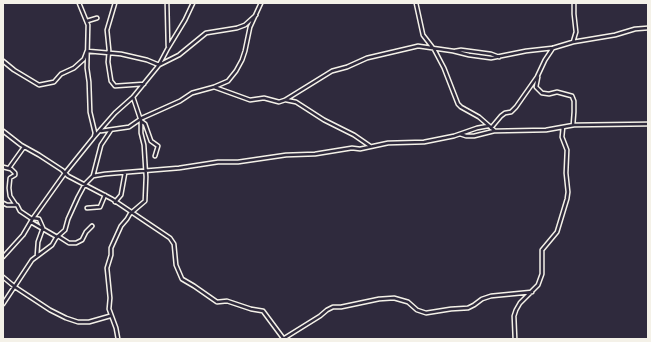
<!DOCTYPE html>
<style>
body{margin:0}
#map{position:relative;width:651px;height:342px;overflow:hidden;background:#2f2a3d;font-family:Delius,sans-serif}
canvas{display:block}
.frame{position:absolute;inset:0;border:4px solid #f4f1e8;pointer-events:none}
</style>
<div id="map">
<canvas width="651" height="342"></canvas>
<div class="frame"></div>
</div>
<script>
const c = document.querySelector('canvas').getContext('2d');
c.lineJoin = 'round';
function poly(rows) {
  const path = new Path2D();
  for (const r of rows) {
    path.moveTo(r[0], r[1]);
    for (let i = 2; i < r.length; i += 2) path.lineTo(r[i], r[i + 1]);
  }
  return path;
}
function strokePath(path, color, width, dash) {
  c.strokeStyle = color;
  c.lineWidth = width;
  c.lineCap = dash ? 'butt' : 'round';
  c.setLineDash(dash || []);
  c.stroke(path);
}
const minor = poly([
 [79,3,88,25,87,68,89,82,90,112,95,133,94,137],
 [115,3,107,30,109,50,108,62,111,81,115,86,144,84],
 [167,3,168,46],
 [416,3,423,35,433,48],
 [87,21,97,18],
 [573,42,576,32,574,14,574,3],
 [434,49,444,68,458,104,461,107,479,117,495,131,546,130,574,125,648,124],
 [455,51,461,50,491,54,499,57],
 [3,61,14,70,39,85,54,82,61,74,74,68,84,59,87,51,121,54,147,60,159,65,179,55,206,33,237,28,245,25,256,15],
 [538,77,536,87,542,93,549,94,557,92,572,96,574,101,574,112,573,125],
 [214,87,250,100,264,98,279,102,285,100,332,71,347,67,367,58,414,47,418,46,453,51,469,55,491,58,526,51,553,48,573,42,615,35,635,29,648,28],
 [286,100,296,102,324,120,354,135,370,146],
 [141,121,145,124,151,141,158,146,155,156],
 [491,128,501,116,505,113,511,112,516,107,537,77,545,60,553,48],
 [3,131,21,145,39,155,62,170,68,176,112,199,170,238,174,244,176,265,182,279,194,286,217,302,227,301,251,309,263,311,283,338],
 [101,131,129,127,142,118,180,101,192,93,214,87,228,81,236,71,242,60,245,51,250,27,261,3],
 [460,134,466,136,474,136,494,131],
 [3,167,11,169,15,173,15,175,10,178,9,188,10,196,16,205],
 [9,168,24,147],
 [93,176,105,174,179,168,218,162,238,162,286,155,315,154,352,148,360,149,388,143,424,142,454,136,477,128,488,126],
 [115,202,121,195,125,173],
 [3,203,7,205,17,205,20,211,32,219],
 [87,208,100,207,105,195],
 [131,213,145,201,146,177,144,145,141,133,141,121,133,97],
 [33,218,39,219,43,228],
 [31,222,57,237],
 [58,236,69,243,76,243,82,240,86,232,92,226],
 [37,256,38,242,43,228],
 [3,257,23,235,33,218,65,173,94,137,115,113,133,97,159,65,168,48,185,20,193,3],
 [3,277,15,287,50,310,66,318,78,322,89,322,110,316],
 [3,304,32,260,52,245,56,238,65,230,68,219,78,197,85,184,93,176,101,145,111,130],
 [118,339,116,328,109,309,110,298,107,268,111,255,111,248,121,226,127,219,131,212],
 [283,339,320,316,327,310,333,307,341,307,379,299,394,298,408,302,417,310,426,313,451,309,468,308,474,305,482,299,491,296,532,292],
 [515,339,514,316,516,310,520,303,538,285,542,274,542,250,557,232,567,199,568,192,566,173,567,150,562,137,563,127]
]);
strokePath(minor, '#f4f1e8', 5.5);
strokePath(minor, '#2f2a3d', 2.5);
</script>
